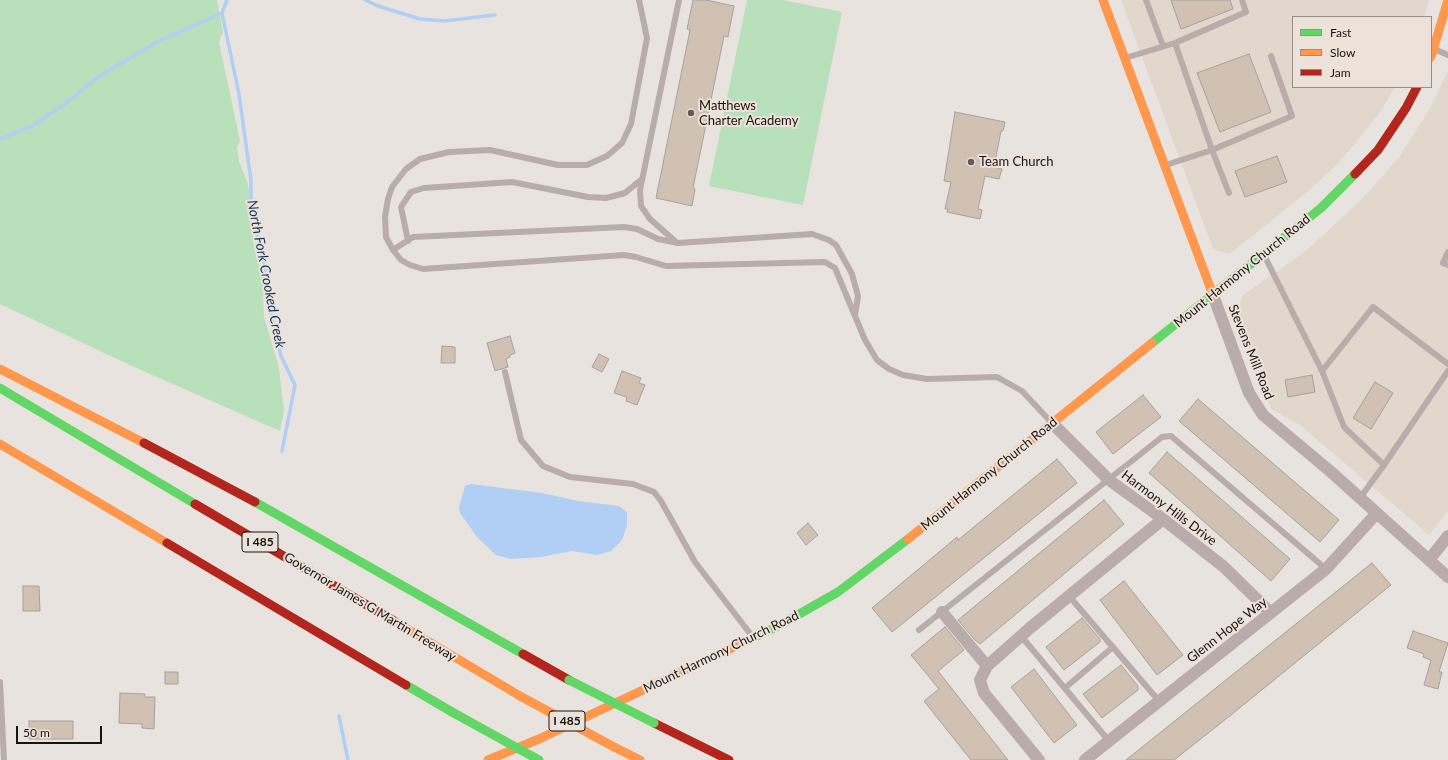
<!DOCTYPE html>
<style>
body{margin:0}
#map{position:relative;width:1448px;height:760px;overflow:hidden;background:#e8e3de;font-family:Lato,sans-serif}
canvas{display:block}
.legend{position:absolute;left:1292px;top:16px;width:140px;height:72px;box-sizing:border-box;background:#ede2d9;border:1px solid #979089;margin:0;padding:5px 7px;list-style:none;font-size:12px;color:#171411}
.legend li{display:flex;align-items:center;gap:8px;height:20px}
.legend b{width:20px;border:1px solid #979089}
.scale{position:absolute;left:16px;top:726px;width:86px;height:18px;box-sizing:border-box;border:2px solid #171411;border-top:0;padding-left:5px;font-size:12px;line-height:14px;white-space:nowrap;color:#171411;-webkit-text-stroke:3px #ede2d9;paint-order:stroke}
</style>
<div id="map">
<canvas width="1448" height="760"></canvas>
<ul class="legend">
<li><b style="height:5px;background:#63d668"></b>Fast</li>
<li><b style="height:5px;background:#ff974d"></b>Slow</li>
<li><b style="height:5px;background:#b3261e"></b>Jam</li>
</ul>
<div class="scale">50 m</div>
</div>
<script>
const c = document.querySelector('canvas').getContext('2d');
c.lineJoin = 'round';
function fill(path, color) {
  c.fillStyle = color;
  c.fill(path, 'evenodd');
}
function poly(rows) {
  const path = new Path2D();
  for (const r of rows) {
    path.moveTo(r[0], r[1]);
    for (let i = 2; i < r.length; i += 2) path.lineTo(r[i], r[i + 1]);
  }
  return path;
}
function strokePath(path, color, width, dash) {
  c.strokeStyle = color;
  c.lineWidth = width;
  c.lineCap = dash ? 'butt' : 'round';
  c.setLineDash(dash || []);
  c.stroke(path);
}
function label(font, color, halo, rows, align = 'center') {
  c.font = font + ' Lato,sans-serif';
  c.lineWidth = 4;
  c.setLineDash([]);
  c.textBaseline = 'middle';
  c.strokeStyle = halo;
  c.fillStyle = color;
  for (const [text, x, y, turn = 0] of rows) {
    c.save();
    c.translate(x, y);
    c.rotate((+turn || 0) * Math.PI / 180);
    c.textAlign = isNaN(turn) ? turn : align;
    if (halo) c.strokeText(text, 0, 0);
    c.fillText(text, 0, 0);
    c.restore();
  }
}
const built = poly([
 [1121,0,1429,0,1424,17,1293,17,1293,87,1395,87,1379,114,1338,164,1306,193,1230,254,1213,249],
 [1448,71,1448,511,1429,535,1300,425,1271,409,1236,317,1242,296,1306,251,1362,199,1397,160,1428,112]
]);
const green = poly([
 [0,0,217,0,223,32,219,42,240,141,237,147,239,162,247,181,252,206,254,248,262,274,264,317,279,368,284,411,280,431,134,367,0,304],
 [747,0,783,0,842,12,803,205,709,186]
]);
const water = poly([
 [471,484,542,493,578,501,619,506,627,512,627,526,622,540,611,551,597,555,572,551,541,557,511,559,496,555,477,537,460,513,459,507,465,486]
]);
const stream = poly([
 [227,0,222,13,239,94,251,181,251,206,267,278,271,312,281,356,295,385,282,451],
 [365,0,378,6,420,19,445,21,495,15],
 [0,139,30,127,65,104,98,77,157,42,222,13],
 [339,716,348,760]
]);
const building = poly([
 [693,0,706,0,734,6,728,37,724,36,693,188,695,189,692,206,656,198,690,30,687,29,693,0],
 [1171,0,1230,0,1233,9,1181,29,1171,0],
 [1249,54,1271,112,1220,132,1197,73,1249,54],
 [955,112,1005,122,1003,131,1001,131,994,167,1002,169,999,179,985,176,978,209,982,210,980,219,947,212,948,209,945,209,951,182,944,181,955,112],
 [1277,156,1287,182,1245,197,1235,171,1277,156],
 [510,336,515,353,510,355,510,357,506,359,508,367,495,371,487,343,510,336],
 [442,346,455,347,455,363,441,363,442,346],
 [599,354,609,359,602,372,592,367,599,354],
 [622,371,641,378,639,383,645,385,637,405,626,401,627,397,614,393,622,371],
 [1312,375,1315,392,1288,397,1285,380,1312,375],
 [1375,382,1393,393,1371,429,1353,418,1375,382],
 [1143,395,1161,417,1113,454,1096,432,1143,395],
 [1198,399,1339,520,1320,542,1179,421,1198,399],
 [1167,452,1290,559,1271,581,1149,473,1167,452],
 [1057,459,1077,483,892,632,872,608,957,537,958,540,1057,459],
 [1104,500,1124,524,980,644,975,640,958,620,1104,500],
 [808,523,818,535,806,545,797,533,808,523],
 [1372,563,1391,585,1226,719,1174,760,1126,760,1372,563],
 [1124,581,1183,655,1157,675,1100,600,1124,581],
 [23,586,39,586,40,611,23,611,23,586],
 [1082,618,1100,639,1100,642,1064,670,1046,647,1082,618],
 [945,627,964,650,938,671,1008,760,971,760,924,701,939,689,911,655,945,627],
 [1413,631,1448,643,1439,672,1442,672,1438,689,1424,685,1431,660,1423,657,1424,654,1407,648,1413,631],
 [1121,665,1138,686,1138,690,1102,718,1083,694,1121,665],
 [1034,669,1077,725,1054,743,1011,687,1034,669],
 [165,672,178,672,178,684,165,684,165,672],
 [120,693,145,694,145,697,155,697,154,729,142,728,142,724,119,723,120,693],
 [29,721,73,721,73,739,29,739,29,721]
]);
const lane = poly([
 [639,0,647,38,631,124,622,143,607,156,587,165,558,165,490,150,449,152,420,159,406,169,392,187,388,199,385,217,386,237,393,250,401,260,410,265,423,269,624,255,636,257,666,266,825,262,835,268,865,340,877,360,889,369,903,375,927,379,997,377,1022,391,1052,423],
 [1146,0,1163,46],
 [1175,43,1246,12,1242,0],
 [1434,49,1448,55],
 [1125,58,1175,43,1212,150,1292,116,1271,56],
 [1166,165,1212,150,1229,193],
 [408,241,401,207,411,192,424,188,512,182,588,197,606,198,625,193,642,179],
 [676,242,650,219,641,206,640,190,679,0],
 [393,250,413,237,624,227,637,229,658,239,678,243,812,234,829,240,836,245,852,274,858,296,855,315],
 [1448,252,1443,263,1448,265],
 [1264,255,1322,371,1344,427,1384,465,1360,498],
 [1322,371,1373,307,1448,364],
 [505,372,521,440,543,466,570,477,633,484,654,492,661,501,695,562,752,636],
 [1384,465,1448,371],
 [1069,596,1159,701],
 [919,630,1162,437,1171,436,1326,569],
 [1021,636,1109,741],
 [0,682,4,760],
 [1065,688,1113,647]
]);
const street = poly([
 [1213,295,1249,393,1263,415,1330,471,1448,577],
 [1052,423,1109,480,1163,519,1224,567,1271,613],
 [1429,560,1448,536],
 [942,612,987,666],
 [1039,760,984,693,980,680,987,666,1030,628,1163,519],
 [1085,760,1326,569,1377,513]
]);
const fast = poly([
 [1152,343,1321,208,1355,174],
 [0,388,195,504],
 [255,502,523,654],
 [751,639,780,625,838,592,908,539],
 [406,685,452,712]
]);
const slow = poly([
 [1103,0,1213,295],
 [1431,57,1448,0],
 [0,369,144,443],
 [0,444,167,543],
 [908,539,1152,343],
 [394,621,520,696],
 [614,747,640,760],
 [488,760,539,739,751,639]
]);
const jam = poly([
 [1355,174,1378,150,1406,108,1417,87],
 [144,443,255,502],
 [195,504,394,621],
 [167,543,406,685],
 [523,654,569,680],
 [654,723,729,760]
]);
const fastBridge = poly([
 [569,680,654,723],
 [452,712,539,760]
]);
const slowBridge = poly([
 [520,696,614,747]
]);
const markers = [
 [691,113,4,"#605c59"],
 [971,162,4,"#605c59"]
];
const shields = [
 [260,542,36],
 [567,721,36]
];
const shieldNames = [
 ["I 485",260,542],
 ["I 485",567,721]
];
const poiNames = [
 ["Matthews",699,106],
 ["Charter Academy",699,121],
 ["Team Church",979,162]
];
const streetNames = [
 ["Mount Harmony Church Road",1242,271,-39],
 ["Stevens Mill Road",1251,352,68],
 ["Mount Harmony Church Road",989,474,-39],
 ["Harmony Hills Drive",1169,508,37],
 ["Governor James G Martin Freeway",370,607,31],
 ["Glenn Hope Way",1227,630,-38],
 ["Mount Harmony Church Road",721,652,-26]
];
const waterNames = [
 ["North Fork Crooked Creek",266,274,79]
];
fill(built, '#e2d7cd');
fill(green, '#b8e0bb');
fill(water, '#b1cef4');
strokePath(stream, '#b1cef4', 3.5);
fill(building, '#d1c1b3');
strokePath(building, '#a5a29e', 1);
strokePath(lane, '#b9acaa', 6);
strokePath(street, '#b9acaa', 12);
strokePath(fast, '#63d668', 9);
strokePath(slow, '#ff974d', 9);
strokePath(jam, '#b3261e', 9);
strokePath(fastBridge, '#63d668', 9);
strokePath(slowBridge, '#ff974d', 9);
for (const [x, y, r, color] of markers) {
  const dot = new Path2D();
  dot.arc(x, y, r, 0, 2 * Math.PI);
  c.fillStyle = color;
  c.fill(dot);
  strokePath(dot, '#ede2d9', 1.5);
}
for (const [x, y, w] of shields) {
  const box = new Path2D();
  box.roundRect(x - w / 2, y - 10, w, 20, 3);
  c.fillStyle = '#ede2d9';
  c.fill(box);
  strokePath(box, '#171411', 1);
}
label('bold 12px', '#171411', null, shieldNames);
label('13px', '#171411', '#ede2d9', poiNames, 'left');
label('13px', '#171411', '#ede2d9', streetNames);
label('italic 14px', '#0b315c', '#ede2d9', waterNames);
</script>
